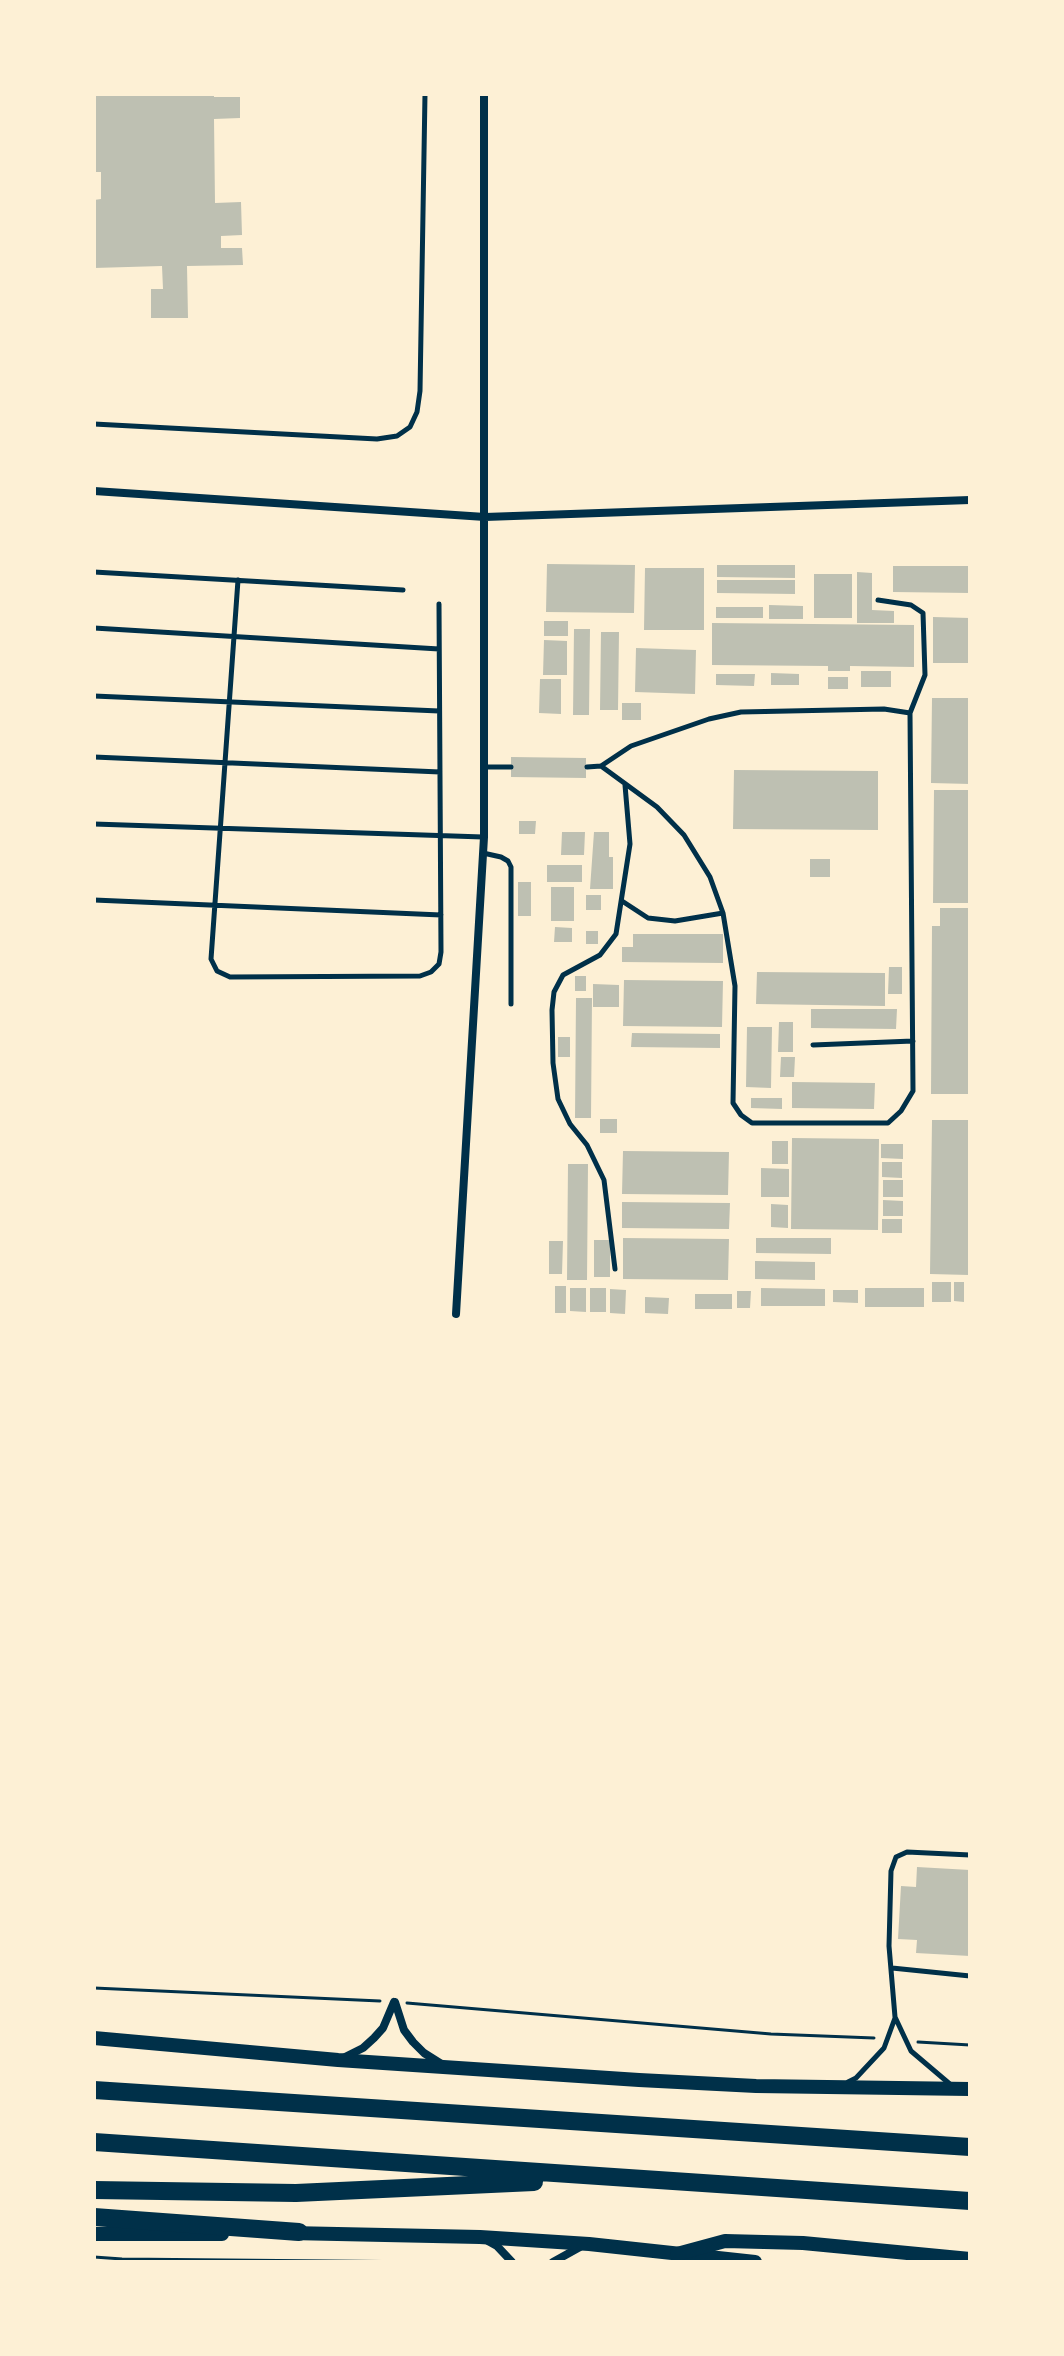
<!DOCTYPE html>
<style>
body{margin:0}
#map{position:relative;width:1064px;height:2356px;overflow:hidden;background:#fdf0d5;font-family:"Source Sans 3",sans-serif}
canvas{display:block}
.frame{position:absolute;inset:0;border:96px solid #fdf0d5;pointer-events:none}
</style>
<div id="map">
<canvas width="1064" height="2356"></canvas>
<div class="frame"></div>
</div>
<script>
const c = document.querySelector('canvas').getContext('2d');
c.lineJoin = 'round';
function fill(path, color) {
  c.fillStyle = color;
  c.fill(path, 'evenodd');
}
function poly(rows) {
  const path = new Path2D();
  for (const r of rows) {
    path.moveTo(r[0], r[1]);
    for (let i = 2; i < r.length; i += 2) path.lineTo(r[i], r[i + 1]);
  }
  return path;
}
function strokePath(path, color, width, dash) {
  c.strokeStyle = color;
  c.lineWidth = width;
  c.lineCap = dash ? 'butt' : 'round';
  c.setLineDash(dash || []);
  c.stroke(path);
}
const building = poly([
 [94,94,214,94,214,97,240,97,240,118,214,119,215,203,241,202,242,235,221,236,221,248,242,248,243,265,187,266,188,318,151,318,151,289,163,289,162,266,94,268,94,200,101,199,101,172,94,172],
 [547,564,635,565,634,613,546,612],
 [717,565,795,565,795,578,717,577],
 [893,566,970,566,970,593,893,592],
 [645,568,704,568,704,630,644,630],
 [857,572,872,573,872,610,894,611,894,623,857,623],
 [814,574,852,574,852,618,814,618],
 [717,580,795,580,795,594,717,593],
 [769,605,803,606,803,619,769,619],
 [716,607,763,607,763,618,716,618],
 [933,617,970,618,970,663,933,663],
 [544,621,568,621,568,636,544,636],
 [712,623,914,625,914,667,850,666,850,671,828,671,828,666,712,665],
 [574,629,590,629,589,715,573,715],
 [601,632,619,632,618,710,600,710],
 [544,640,567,641,567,675,543,675],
 [636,648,696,650,695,694,635,692],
 [861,671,891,671,891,687,861,687],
 [771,673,799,674,799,685,771,685],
 [716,674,755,674,754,686,716,685],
 [828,677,848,677,848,689,828,689],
 [540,679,561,679,561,714,539,713],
 [932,698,970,698,970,784,931,783],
 [622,703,641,703,641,720,622,720],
 [511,757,586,758,586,778,511,777],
 [734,770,878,771,878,830,733,829],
 [934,790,970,790,970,903,933,903],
 [519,821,536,821,535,834,519,834],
 [562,832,585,832,584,855,561,855],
 [594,832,609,832,609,857,613,857,613,889,590,889],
 [810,859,830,859,830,877,810,877],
 [547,865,582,865,582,882,547,882],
 [518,882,531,882,531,916,518,916],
 [551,887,574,887,574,921,551,921],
 [586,895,601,895,601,910,586,910],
 [940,908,970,908,970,1094,931,1094,932,926,940,926],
 [555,927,572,928,572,942,554,942],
 [586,931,598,931,598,944,586,944],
 [633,934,723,934,723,963,622,962,622,947,633,947],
 [889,967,902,967,902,994,888,994],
 [757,972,885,973,885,1006,756,1004],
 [575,976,586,976,586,991,575,991],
 [624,980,723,981,722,1027,623,1026],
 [593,984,619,985,619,1007,593,1007],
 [576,998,592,998,591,1118,575,1118],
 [811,1009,897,1009,896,1029,811,1028],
 [779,1022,793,1022,793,1052,778,1052],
 [747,1027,772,1027,771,1088,746,1087],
 [632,1033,720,1034,720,1048,631,1047],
 [558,1037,570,1037,570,1057,558,1057],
 [781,1057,795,1057,794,1077,780,1077],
 [792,1082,875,1083,874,1109,792,1108],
 [751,1098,782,1098,782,1109,751,1108],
 [600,1119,617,1119,617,1133,600,1133],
 [932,1120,970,1120,969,1275,930,1274],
 [792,1138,879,1139,878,1230,791,1229],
 [772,1141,788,1141,788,1164,772,1164],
 [881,1144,903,1144,903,1159,881,1158],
 [623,1151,729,1152,728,1195,622,1194],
 [882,1162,902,1162,902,1178,882,1177],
 [568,1164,588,1164,587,1280,567,1280],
 [761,1168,789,1169,789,1197,761,1197],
 [883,1180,903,1180,903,1197,883,1197],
 [883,1200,903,1201,903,1216,883,1216],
 [622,1202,730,1203,729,1229,622,1228],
 [771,1204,788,1205,788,1228,771,1227],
 [882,1219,902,1219,902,1233,882,1233],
 [623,1238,729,1239,728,1280,623,1279],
 [756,1238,831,1238,831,1254,756,1253],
 [594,1240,610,1240,610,1277,594,1277],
 [549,1241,563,1241,562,1274,549,1274],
 [755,1261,815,1262,815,1280,755,1279],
 [932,1282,951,1282,951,1302,932,1302],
 [954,1282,964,1282,964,1302,954,1301],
 [555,1286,566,1286,566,1313,555,1313],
 [570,1288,586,1288,586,1312,570,1311],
 [590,1288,606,1288,606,1312,590,1312],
 [761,1288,825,1289,825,1306,761,1306],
 [865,1288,924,1288,924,1307,865,1307],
 [610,1289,626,1290,625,1314,610,1313],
 [833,1290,858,1290,858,1303,833,1302],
 [737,1291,751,1291,750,1308,737,1308],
 [695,1294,732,1294,732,1309,695,1309],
 [645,1297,669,1298,668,1314,645,1313],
 [917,1867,970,1870,970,1956,916,1953,917,1940,898,1939,901,1886,916,1887]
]);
const path = poly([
 [94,1988,380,2001],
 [407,2003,771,2034,874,2038],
 [918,2042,970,2045],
 [94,2257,122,2259,434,2262]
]);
const service = poly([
 [94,424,377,439,397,436,410,427,417,412,420,391,425,94],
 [94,572,403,590],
 [238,580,211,959,217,971,230,977,420,976,431,972,439,964,441,952,439,604],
 [878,600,911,605,923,613,925,675,910,713],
 [94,628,439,649],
 [94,696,439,711],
 [94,757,440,772],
 [484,767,511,767],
 [587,767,601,766,631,746,709,719,741,712,884,709,910,713,913,1091,901,1111,888,1123,752,1123,741,1115,733,1103,735,986,723,913,710,877,684,835,657,807,601,766],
 [94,824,483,837],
 [483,853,501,857,508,861,511,867,511,1004],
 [94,900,441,915],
 [622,901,648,918,675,921,723,913],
 [813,1045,913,1041],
 [615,1269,604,1180,587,1145,570,1124,558,1099,553,1063,552,1010,554,992,563,975,600,955,616,934,630,844,625,785],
 [892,1968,970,1976],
 [848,2082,856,2078,884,2048,895,2018],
 [951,2085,911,2051,895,2017,889,1946,891,1871,896,1857,907,1852,970,1855]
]);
const minor = poly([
 [94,491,485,517,970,500],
 [456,1314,484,837,484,94],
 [395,2002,404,2030,413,2042,424,2053,443,2065],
 [343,2058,363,2048,374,2038,383,2028,394,2002],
 [488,2241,497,2246,512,2262],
 [553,2262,580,2247]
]);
const tertiary = poly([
 [94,2038,338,2060,639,2080,756,2086,970,2089],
 [290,2233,480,2237,589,2244,755,2262],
 [94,2234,222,2234]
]);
const secondary = poly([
 [677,2254,725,2241,803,2243,970,2259]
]);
const trunk = poly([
 [94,2090,970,2147],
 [94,2142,970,2201],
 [94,2190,296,2193,534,2182],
 [94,2217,299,2232]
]);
fill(building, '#bec0b2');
strokePath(path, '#003049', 3);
strokePath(service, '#003049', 5);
strokePath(minor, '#003049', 8);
strokePath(tertiary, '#003049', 14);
strokePath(secondary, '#003049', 14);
strokePath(trunk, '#003049', 18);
</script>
